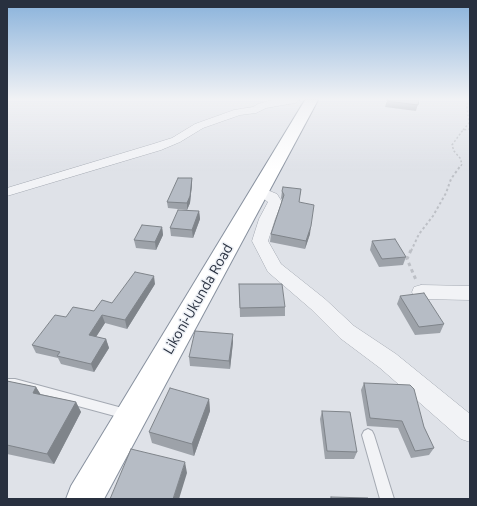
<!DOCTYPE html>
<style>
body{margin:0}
#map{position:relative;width:477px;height:506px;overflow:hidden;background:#dfe2e8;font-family:Ubuntu,sans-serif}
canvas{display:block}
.frame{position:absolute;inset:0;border:8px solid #28303f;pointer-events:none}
</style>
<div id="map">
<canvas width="477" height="506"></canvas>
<div class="frame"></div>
</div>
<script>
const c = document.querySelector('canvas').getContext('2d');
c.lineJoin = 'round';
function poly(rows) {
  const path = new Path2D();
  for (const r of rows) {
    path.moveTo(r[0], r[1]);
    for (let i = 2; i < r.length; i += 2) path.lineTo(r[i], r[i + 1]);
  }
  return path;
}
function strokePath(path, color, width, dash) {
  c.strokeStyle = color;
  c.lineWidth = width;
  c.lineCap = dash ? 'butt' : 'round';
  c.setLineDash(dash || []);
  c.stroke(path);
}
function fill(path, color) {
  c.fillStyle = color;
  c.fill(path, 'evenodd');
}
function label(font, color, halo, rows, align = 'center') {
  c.font = font + ' Ubuntu,sans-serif';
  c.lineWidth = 3;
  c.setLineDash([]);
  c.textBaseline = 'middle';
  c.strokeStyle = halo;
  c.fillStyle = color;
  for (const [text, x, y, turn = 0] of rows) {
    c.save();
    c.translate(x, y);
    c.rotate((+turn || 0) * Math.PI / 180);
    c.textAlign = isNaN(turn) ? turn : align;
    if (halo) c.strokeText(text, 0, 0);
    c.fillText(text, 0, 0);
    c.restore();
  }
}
const pathFar2 = poly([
 [463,130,469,123,467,107,468,100],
 [461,166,462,164,460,158,454,151,452,145,463,130,470,129]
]);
const pathFar1 = poly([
 [411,251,419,234,433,216,446,193,451,179,461,165]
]);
const path = poly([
 [411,250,407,259,416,280]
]);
const service = poly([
 [7,379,15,379,126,409,130,410,132,414,130,418,126,419,15,389,7,389,7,379],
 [368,429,372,431,374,435,394,499,380,499,362,435,364,431,368,429]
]);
const minor = poly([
 [272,100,300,100,295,103,266,108,256,113,240,115,203,128,180,142,161,150,7,196,7,188,153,144,172,138,195,124,234,110,253,107,258,104,272,100],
 [260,187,277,194,282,202,275,219,268,241,281,264,325,299,354,326,396,354,470,414,470,442,461,439,380,368,340,338,311,309,268,272,252,241,259,219,268,202,253,191,255,188,260,187],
 [421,285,470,286,470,300,421,299,414,297,412,292,414,287,421,285]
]);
const trunk = poly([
 [305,100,318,100,104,499,66,499,71,486,305,100]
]);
const wall = poly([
 [387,100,419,100,416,111,385,107],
 [192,178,192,184,190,203,187,210,168,208,167,202],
 [301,189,299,202,310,234,305,249,270,242,271,234,282,200,281,198,282,191],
 [199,211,200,219,193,238,171,236,170,228],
 [162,227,163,235,156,250,136,248,134,240],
 [372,241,406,257,403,265,379,267,370,250],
 [155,284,127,329,105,323,96,337,106,339,109,348,94,372,61,364,58,358,36,353,32,345,66,317,94,311,112,303],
 [239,284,285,307,285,316,240,317],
 [400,296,444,324,440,333,415,335,397,304],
 [233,342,230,369,190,366,189,357],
 [7,381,36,387,40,394,76,402,81,412,54,464,7,454],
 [364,383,424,427,434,448,429,455,411,458,398,428,367,426,361,390],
 [209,399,210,411,194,456,152,443,149,432],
 [322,411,357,452,354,459,325,459,320,419]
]);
const shadedWall = poly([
 [192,178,192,184,190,203,187,210,187,203],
 [199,211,200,219,193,238,192,230],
 [311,226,310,234,305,249,306,241],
 [162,227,163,235,156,250,155,242],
 [154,276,155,284,127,329,125,320],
 [102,315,105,323,92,343,89,335],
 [233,334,233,342,230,369,229,361],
 [106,339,109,348,94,372,91,364],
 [36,387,43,398,33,393],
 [209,399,210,411,194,456,192,444],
 [76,402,81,412,54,464,47,454],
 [185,462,187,473,179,499,173,499]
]);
const building = poly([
 [387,100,419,100,418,105,387,101,387,100],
 [178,178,192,178,190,196,187,203,167,202,178,178],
 [283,187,301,189,299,202,314,205,311,226,306,241,271,234,284,195,282,191,283,187],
 [178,210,199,211,192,230,170,228,178,210],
 [142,225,162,227,155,242,134,240,142,225],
 [395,239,406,257,382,259,372,241,395,239],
 [135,272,154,276,125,320,102,315,89,335,106,339,91,364,57,356,60,352,32,345,55,315,66,317,73,307,94,311,102,300,112,303,135,272],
 [239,284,282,284,285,307,240,308,239,284],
 [424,293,444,324,419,327,400,296,424,293],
 [195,331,233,334,229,361,189,357,195,331],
 [7,381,36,387,33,393,76,402,47,454,7,445,7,381],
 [364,383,410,385,414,389,424,427,434,448,415,451,402,421,370,418,364,383],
 [170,388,209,399,192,444,149,432,170,388],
 [322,411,350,412,357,452,327,451,322,411],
 [131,449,185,462,173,499,110,499,131,449],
 [331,497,368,498,368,499,331,499,331,497]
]);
const streetNames = [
 ["Likoni-Ukunda Road",198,299,-60]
];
strokePath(service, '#a4a9b2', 2);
strokePath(minor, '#a4a9b2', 1);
strokePath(trunk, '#87909e', 2);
strokePath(pathFar2, '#bdc0c6', 1.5, [2, 2]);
strokePath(pathFar1, '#bdc0c6', 2, [2.5, 2.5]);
strokePath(path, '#bdc0c6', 3, [3.5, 3.5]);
fill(service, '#f2f3f6');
fill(minor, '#f2f3f6');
fill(trunk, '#fff');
fill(wall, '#9da2a9');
fill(shadedWall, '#7f848a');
fill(building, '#b6bcc5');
strokePath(building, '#7f848a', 1);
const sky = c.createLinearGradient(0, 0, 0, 171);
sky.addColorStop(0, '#89b2db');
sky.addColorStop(0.58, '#f1f2f5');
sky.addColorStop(1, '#f1f2f500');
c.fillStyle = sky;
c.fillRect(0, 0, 477, 171);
label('14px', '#28303f', '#eef1f6', streetNames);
</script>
